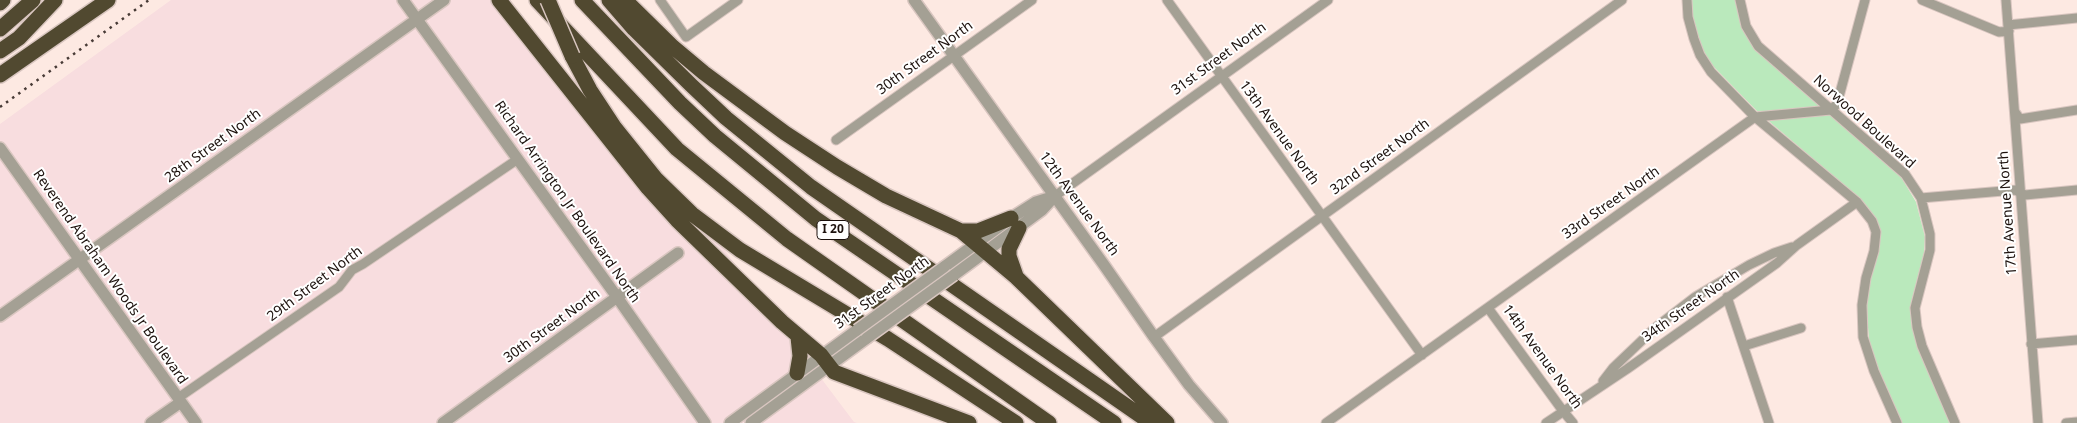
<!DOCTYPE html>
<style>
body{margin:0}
canvas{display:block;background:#fde9e2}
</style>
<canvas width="2077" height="423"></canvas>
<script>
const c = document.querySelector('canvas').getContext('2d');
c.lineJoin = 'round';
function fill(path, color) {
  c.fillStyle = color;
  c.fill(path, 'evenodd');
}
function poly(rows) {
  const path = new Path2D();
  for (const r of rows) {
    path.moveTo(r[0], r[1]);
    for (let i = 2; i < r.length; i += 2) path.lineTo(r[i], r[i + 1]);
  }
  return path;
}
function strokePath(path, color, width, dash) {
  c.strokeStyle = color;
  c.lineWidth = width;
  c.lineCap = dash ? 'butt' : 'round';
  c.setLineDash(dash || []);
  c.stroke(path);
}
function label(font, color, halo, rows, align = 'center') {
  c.font = font + ' "Noto Sans",sans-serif';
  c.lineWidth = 4;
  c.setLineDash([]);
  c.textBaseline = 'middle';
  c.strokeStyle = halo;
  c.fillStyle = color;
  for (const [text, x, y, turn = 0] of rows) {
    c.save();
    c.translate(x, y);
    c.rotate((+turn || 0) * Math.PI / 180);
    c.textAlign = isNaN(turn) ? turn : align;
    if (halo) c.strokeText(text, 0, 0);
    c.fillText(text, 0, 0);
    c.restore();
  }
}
const industrial = poly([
 [171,0,504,0,717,240,854,422,857,423,0,423,0,124]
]);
const green = poly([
 [1691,0,1736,0,1744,28,1901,177,1916,202,1925,237,1924,253,1911,303,1912,328,1950,423,1901,423,1878,373,1870,348,1866,307,1870,277,1879,248,1879,231,1872,215,1858,197,1757,111,1710,63,1699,43,1692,21]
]);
const minor = poly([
 [660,0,686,37,738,0],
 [1167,0,1422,355],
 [1687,0,1688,17,1694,39,1700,55,1711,72,1755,117,1857,202,1872,221,1876,232,1874,251,1866,278,1862,305,1863,337,1874,371,1897,423],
 [1740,0,1746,26,1758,46,1905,174,1921,198,1930,234,1930,250,1915,308,1917,327,1922,346,1955,423],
 [1922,0,1999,32,2009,31],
 [2006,0,2038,423],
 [2008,25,2077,18],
 [2015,112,2020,119,2077,110],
 [836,140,1032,0],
 [1055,196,1328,0],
 [1921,198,2015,190,2025,195,2077,190],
 [1727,297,1769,423],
 [1488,308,1563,411,1573,423],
 [1154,337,1622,0],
 [2031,344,2077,340],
 [1744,346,1801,328],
 [1603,381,1613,368,1656,327,1695,297,1749,265,1774,253,1792,247],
 [178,398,339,287,352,270,363,264,518,159],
 [1326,423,1755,117,1831,110,1837,104,1865,0],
 [1546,423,1627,369,1777,263,1797,245,1857,202],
 [2066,423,2077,422]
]);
const tertiary = poly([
 [403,0,617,297,705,423],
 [914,0,1104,265,1154,337,1189,385,1222,423],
 [0,148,196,423],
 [944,267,1011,218,1036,202,1055,196],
 [954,275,1042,210,1054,197],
 [0,316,444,0],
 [151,423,181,402],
 [443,423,678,253],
 [730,423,857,330],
 [751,423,867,338]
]);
const motorway = poly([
 [499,0,648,188,677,220,782,322,821,355,834,372,969,423],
 [537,0,677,149,787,239,1049,423],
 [582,0,680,103,715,136,816,219,1114,423],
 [609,0,634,29,691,85,726,118,811,187,1151,423],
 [625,0,673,47,704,73,785,133,837,167,886,196,961,231,1016,277,1167,423],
 [0,3,3,0],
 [0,29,33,0],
 [0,51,19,38,55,0],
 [572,56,590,90,615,128,656,179,692,214,740,250,888,339,1016,423],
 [0,75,108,0],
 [961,231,978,231,1011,218],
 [1016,276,1009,256,1009,249,1019,228],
 [797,373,800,356,798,337]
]);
const rail = poly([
 [0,107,149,0]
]);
const tertiaryBridge = poly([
 [857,330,944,267],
 [867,338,954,275]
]);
const motorwayBridge = poly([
 [548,0,572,56]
]);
const shields = [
 [833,230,32]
];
const shieldNames = [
 ["I 20",833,230]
];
const streetNames = [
 ["30th Street North",925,58,-36],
 ["31st Street North",1219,59,-36],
 ["Norwood Boulevard",1864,122,42],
 ["13th Avenue North",1279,133,54],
 ["28th Street North",213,146,-36],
 ["32nd Street North",1380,157,-36],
 ["Richard Arrington Jr Boulevard North",567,202,55],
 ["33rd Street North",1611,203,-35],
 ["12th Avenue North",1079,204,54],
 ["17th Avenue North",2008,213,-94],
 ["Reverend Abraham Woods Jr Boulevard",110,277,55],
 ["29th Street North",315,284,-37],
 ["31st Street North",882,293,-36],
 ["34th Street North",1691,306,-35],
 ["30th Street North",552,326,-36],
 ["14th Avenue North",1542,357,54]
];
fill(industrial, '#f8dddf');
fill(green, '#bae9bc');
strokePath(minor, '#d9c6c0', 11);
strokePath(tertiary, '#d9c6c0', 14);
strokePath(motorway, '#d9c6c0', 18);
strokePath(minor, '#a4a094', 9);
strokePath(tertiary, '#a4a094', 11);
strokePath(motorway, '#514930', 15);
strokePath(rail, '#483b36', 2.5, [2.5, 5]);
strokePath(tertiaryBridge, '#d9c6c0', 14, []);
strokePath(motorwayBridge, '#d9c6c0', 18, []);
strokePath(tertiaryBridge, '#a4a094', 11);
strokePath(motorwayBridge, '#514930', 15);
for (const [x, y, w] of shields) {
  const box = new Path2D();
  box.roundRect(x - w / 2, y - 9.5, w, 19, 4);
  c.fillStyle = '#fff';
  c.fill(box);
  strokePath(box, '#1c110d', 1);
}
label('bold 12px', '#1c110d', null, shieldNames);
label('14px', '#1c110d', '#fff', streetNames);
</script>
